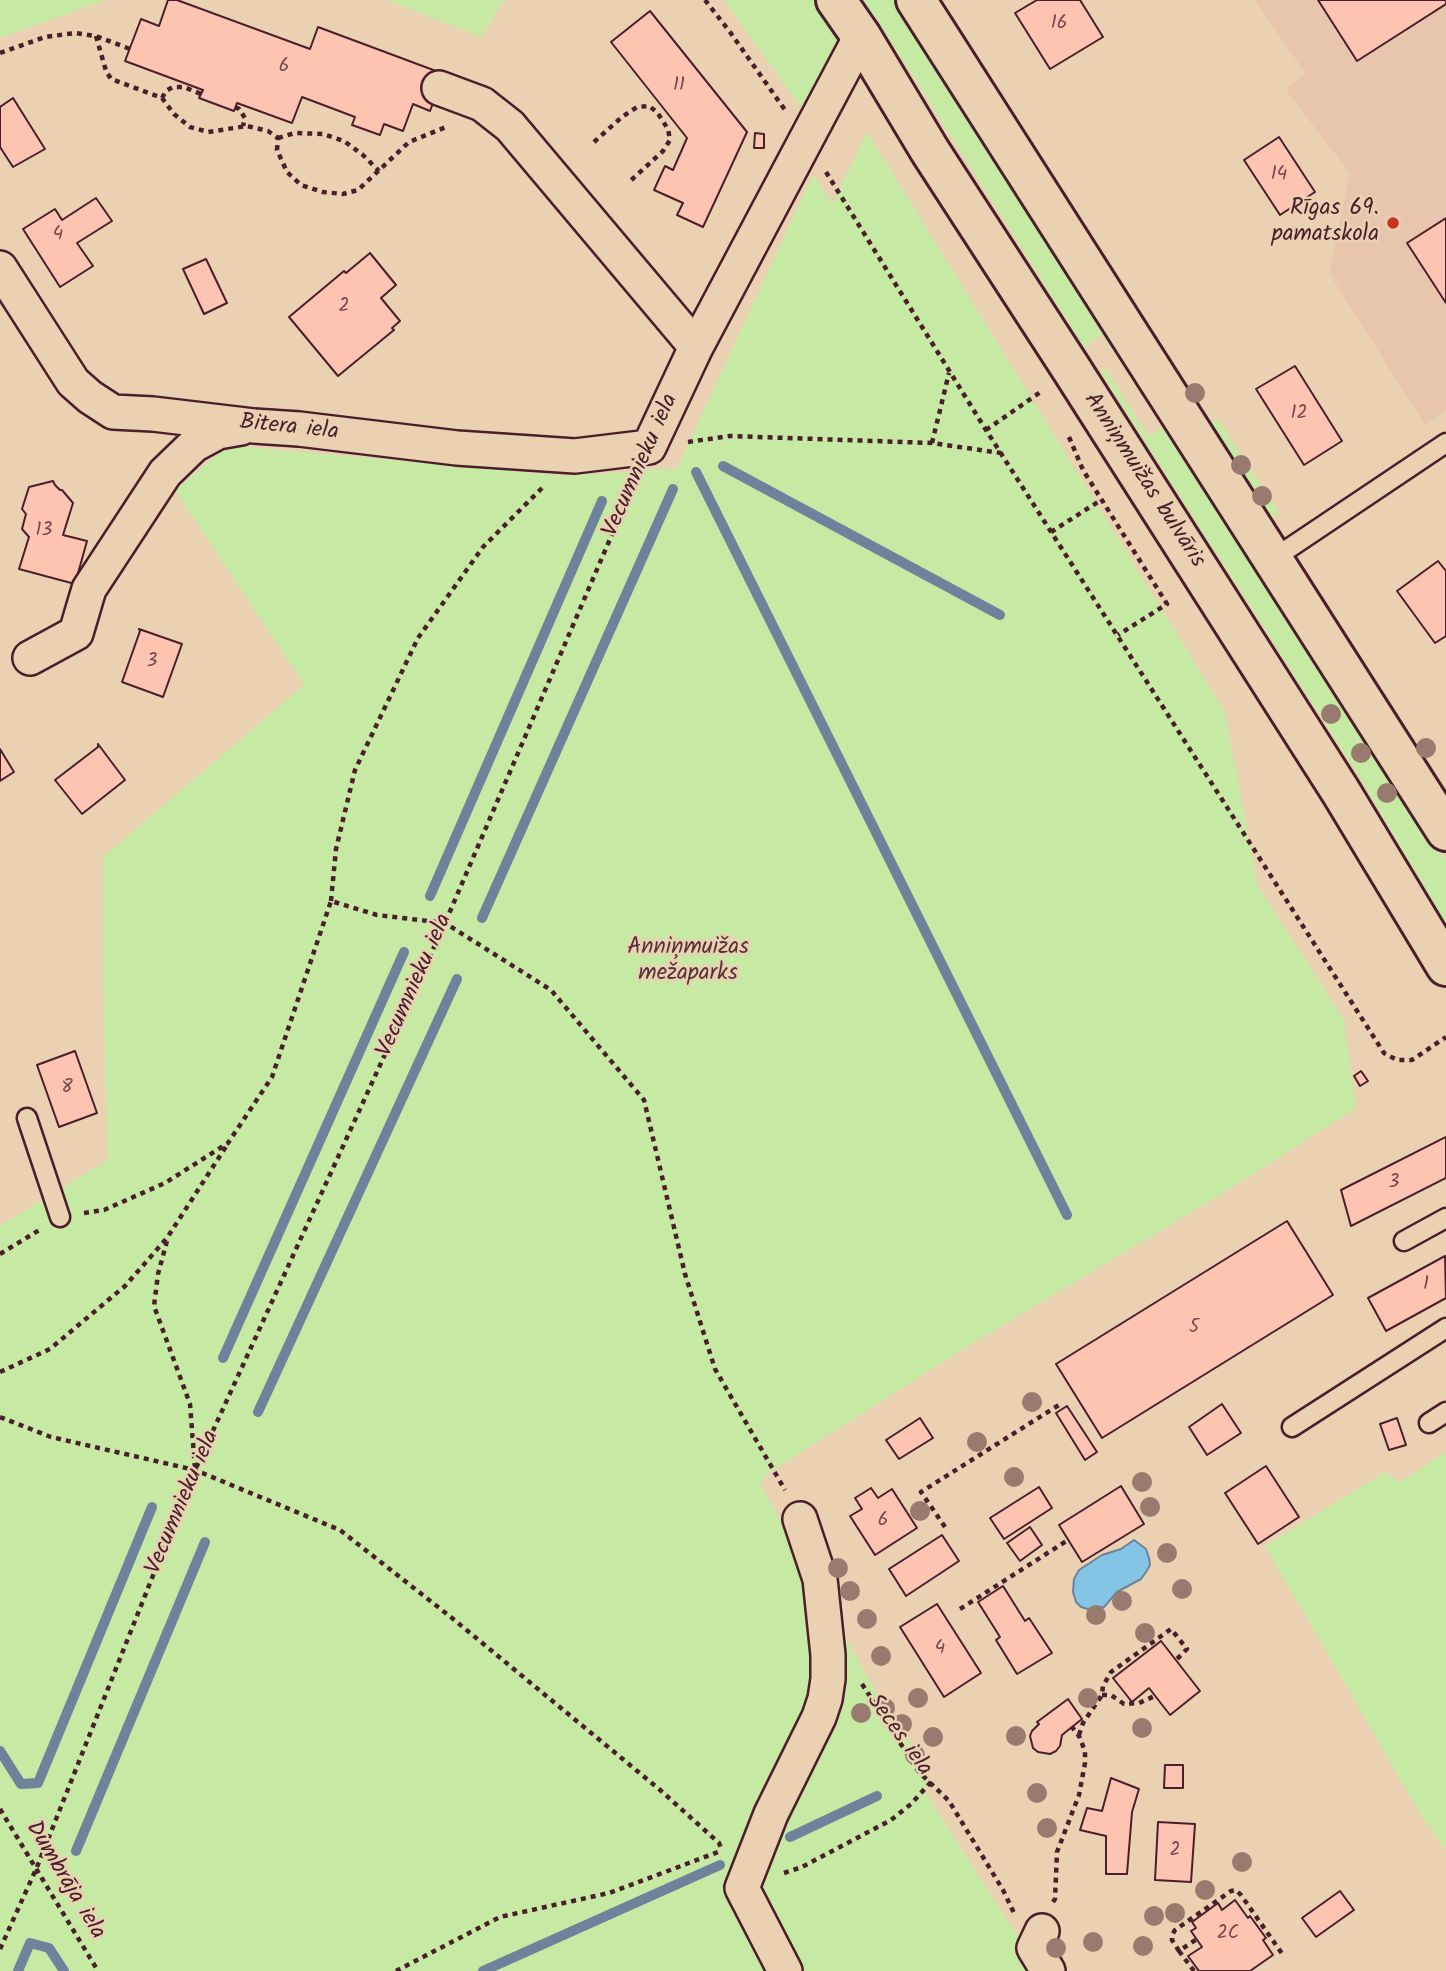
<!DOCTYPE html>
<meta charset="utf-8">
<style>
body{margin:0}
canvas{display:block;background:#e9d1b2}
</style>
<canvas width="1446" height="1971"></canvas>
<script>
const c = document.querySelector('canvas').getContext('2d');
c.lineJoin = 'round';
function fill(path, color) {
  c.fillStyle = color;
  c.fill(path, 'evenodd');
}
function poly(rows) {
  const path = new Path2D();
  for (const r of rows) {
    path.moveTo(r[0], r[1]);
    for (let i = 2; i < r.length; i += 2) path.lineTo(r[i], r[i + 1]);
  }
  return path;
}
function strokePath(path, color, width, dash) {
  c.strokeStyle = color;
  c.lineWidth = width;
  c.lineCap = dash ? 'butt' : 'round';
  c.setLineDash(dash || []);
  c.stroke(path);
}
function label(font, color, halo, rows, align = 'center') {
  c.font = font + ' Kalam,sans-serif';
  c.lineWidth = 5;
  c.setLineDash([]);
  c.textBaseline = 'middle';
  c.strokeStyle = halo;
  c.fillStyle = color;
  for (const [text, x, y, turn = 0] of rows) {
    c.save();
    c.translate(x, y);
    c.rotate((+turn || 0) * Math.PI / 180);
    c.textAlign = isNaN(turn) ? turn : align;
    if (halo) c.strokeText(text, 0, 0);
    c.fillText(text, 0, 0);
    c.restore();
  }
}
const built = poly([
 [1255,0,1446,0,1446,411,1425,425,1329,273,1350,173,1286,90,1305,73]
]);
const green = poly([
 [0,0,105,0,0,38],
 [387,0,504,0,481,37],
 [724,0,814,0,833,23,839,36,838,53,804,112],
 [863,0,895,0,1107,331,1151,397,1146,401,1102,335,1084,347,880,24],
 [867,132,1224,710,1258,886,1344,1020,1356,1108,1220,1195,968,1346,770,1472,760,1484,885,1708,928,1766,925,1792,1040,1971,0,1971,0,1226,108,1160,103,986,103,857,304,685,175,490,228,445,567,476,677,468,813,174,832,204],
 [1105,368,1148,436,1167,425,1446,861,1446,923,1361,780,1100,371],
 [1217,418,1279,513,1270,519,1209,423],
 [1446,1452,1446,1850,1422,1817,1265,1546,1385,1472,1400,1482]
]);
const water = poly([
 [1134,1540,1146,1549,1149,1558,1150,1565,1146,1572,1141,1579,1117,1592,1104,1607,1091,1610,1081,1607,1076,1602,1073,1592,1074,1579,1079,1570,1102,1555,1121,1549,1134,1540]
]);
const stream = poly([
 [723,466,1000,615],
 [696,472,1067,1215],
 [430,896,602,501],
 [482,918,673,489],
 [223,1358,404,952],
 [258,1412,457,979],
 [0,1751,21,1784,38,1783,152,1507],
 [790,1837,877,1796],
 [76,1851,205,1542],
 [18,1971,30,1943,49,1948,64,1971],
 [483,1971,720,1865]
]);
const building = poly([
 [168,0,177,0,310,49,318,27,444,74,430,111,413,104,403,131,384,124,380,135,352,125,355,117,302,97,292,123,237,103,234,111,199,98,203,90,125,61,141,19,159,26,168,0],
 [1037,0,1080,0,1103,37,1050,69,1015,13,1037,0],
 [1318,0,1446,0,1446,4,1357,61,1318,0],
 [650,11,747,132,703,227,677,215,683,203,654,190,665,166,673,170,687,138,611,42,650,11],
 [13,98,45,149,13,167,0,147,0,107,13,98],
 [755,133,764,134,764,148,754,148,755,133],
 [1279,137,1315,192,1280,215,1244,160,1279,137],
 [96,198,112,221,77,243,93,266,60,287,23,229,55,209,62,220,96,198],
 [1446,218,1446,303,1407,243,1446,218],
 [370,253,396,285,381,298,400,321,392,328,394,330,338,376,289,317,344,271,346,273,370,253],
 [206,259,227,303,204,314,183,269,206,259],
 [1295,366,1342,441,1304,465,1256,389,1295,366],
 [53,481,55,485,60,490,62,490,73,503,63,535,87,541,75,584,19,569,29,537,22,529,26,514,22,509,29,487,53,481],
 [1438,561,1446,571,1446,636,1435,643,1397,591,1438,561],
 [139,629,182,644,163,697,122,682,140,631,139,629],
 [98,744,125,780,82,814,55,780,98,747,98,744],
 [0,749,14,772,0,781,0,749],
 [75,1051,97,1113,59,1127,37,1065,75,1051],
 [1361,1071,1368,1081,1360,1086,1354,1076,1361,1071],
 [1446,1137,1446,1178,1351,1226,1341,1190,1446,1137],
 [1287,1221,1333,1295,1102,1438,1056,1364,1287,1221],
 [1445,1256,1446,1298,1386,1331,1368,1298,1445,1256],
 [1222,1404,1241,1433,1207,1455,1189,1427,1222,1404],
 [1067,1406,1097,1452,1085,1460,1056,1413,1067,1406],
 [920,1418,933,1438,899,1459,886,1440,920,1418],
 [1397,1418,1406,1445,1389,1450,1380,1424,1397,1418],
 [1266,1466,1299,1517,1258,1544,1225,1493,1266,1466],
 [1121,1486,1144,1524,1082,1562,1059,1525,1121,1486],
 [1039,1487,1052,1508,1004,1539,990,1518,1039,1487],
 [871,1488,878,1498,892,1489,917,1528,875,1555,850,1516,862,1509,855,1498,871,1488],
 [1030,1527,1042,1545,1020,1561,1007,1543,1030,1527],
 [942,1535,959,1561,906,1596,889,1569,942,1535],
 [1003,1586,1025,1621,1029,1618,1052,1653,1017,1674,996,1640,1000,1637,978,1602,1003,1586],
 [937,1604,981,1673,944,1697,900,1627,937,1604],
 [1161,1641,1200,1691,1170,1715,1149,1688,1132,1702,1113,1678,1161,1641],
 [1068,1699,1082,1719,1062,1735,1060,1746,1056,1751,1050,1754,1038,1752,1033,1748,1030,1736,1032,1731,1039,1724,1037,1722,1068,1699],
 [1165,1765,1183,1765,1183,1788,1164,1788,1165,1765],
 [1111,1778,1139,1789,1132,1812,1127,1874,1106,1874,1106,1836,1080,1830,1087,1808,1102,1811,1111,1778],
 [1158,1822,1195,1824,1191,1882,1155,1880,1158,1822],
 [1340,1891,1354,1910,1316,1937,1302,1918,1340,1891],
 [1235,1900,1248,1918,1250,1916,1266,1938,1263,1940,1273,1955,1250,1971,1199,1971,1188,1956,1202,1947,1191,1931,1196,1928,1192,1922,1218,1903,1222,1910,1235,1900]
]);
const path = poly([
 [705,0,730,32,785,110],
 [96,36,106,71,111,79,162,98,174,114,190,127,208,132,247,126,268,131,278,138,277,150,287,172,301,185,323,192,343,194,358,190,409,142,446,127],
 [0,53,45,37,75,33,96,36,130,49],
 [162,98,166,91,173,87,184,87,201,94],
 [235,107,239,109,245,118,243,126],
 [278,138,295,133,323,134,344,141,363,155,379,171],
 [594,142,622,117,637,107,649,106,657,112,668,129,670,140,663,151,628,183],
 [826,172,986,430,1384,1053,1397,1060,1412,1060,1446,1037],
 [986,430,1042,391],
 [1069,437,1083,470,1167,604,1118,635],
 [688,442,730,436,932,443,1001,453],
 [932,443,949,373],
 [1051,532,1101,500],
 [331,901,336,849,355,770,418,638,483,547,542,488],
 [84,1213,104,1210,165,1183,228,1143,272,1077,331,901,377,915,445,923,551,990,644,1100,685,1274,715,1369,785,1490],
 [167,1241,158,1274,154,1306,190,1404,195,1469],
 [0,1254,41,1229],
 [0,1372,50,1349,125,1286,167,1238,227,1145],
 [0,1417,51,1437,195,1470,340,1530,452,1618,659,1789,719,1843,721,1848],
 [945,1527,921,1492,1062,1403],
 [960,1609,1068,1540],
 [862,1684,919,1772,949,1801,1003,1890,1015,1915],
 [1102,1695,1111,1695,1124,1704,1139,1703,1155,1696],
 [1079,1735,1083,1723,1102,1695,1103,1686,1111,1672,1171,1629,1187,1649,1176,1660],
 [0,1809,98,1971],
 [784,1873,802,1867,891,1820,911,1804,931,1782],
 [1053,1902,1055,1899,1057,1852,1079,1795,1085,1763,1085,1751,1079,1736,1072,1727],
 [0,1949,37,1867,195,1470,445,923,635,481],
 [1179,1951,1172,1940,1172,1935,1175,1930,1231,1891,1236,1890,1241,1895,1283,1955],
 [396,1971,500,1917,609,1893,721,1851],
 [1194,1971,1179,1951,1197,1939]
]);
const service = poly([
 [1273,559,1446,443],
 [27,1118,60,1217],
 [1404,1241,1446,1218],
 [1429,1423,1446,1412],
 [1292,1427,1446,1328]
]);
const minor = poly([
 [439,88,482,104,510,126,696,347],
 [0,268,73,382,90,397,113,412,153,414,254,426,299,429,457,448,575,456,649,447,696,347,861,36],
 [30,658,76,633,89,589,165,473,194,445,218,432,241,428],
 [1042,1931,1034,1948,1048,1971],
 [785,1971,742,1888,771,1814,819,1717,825,1699,828,1679,828,1655,820,1579,800,1519]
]);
const tertiary = poly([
 [836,0,861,36,930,151,1072,370,1341,792,1446,966],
 [916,0,1446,831]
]);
const trees = [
 [1195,393],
 [1241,465],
 [1262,496],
 [1331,714],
 [1426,748],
 [1361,753],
 [1387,793],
 [1032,1402],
 [977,1442],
 [1014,1477],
 [1142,1482],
 [1150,1507],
 [920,1511],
 [1167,1553],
 [838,1568],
 [1182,1589],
 [850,1591],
 [1122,1601],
 [1096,1615],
 [867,1619],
 [1145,1633],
 [881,1656],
 [918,1698],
 [1088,1698],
 [885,1708],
 [861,1713],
 [902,1724],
 [1142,1728],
 [1016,1736],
 [933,1737],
 [915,1755],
 [1037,1793],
 [1047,1828],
 [1242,1862],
 [1205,1890],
 [1175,1913],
 [1154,1916],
 [1093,1942],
 [1143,1946],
 [1056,1948]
];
const markers = [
 [1393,223,7,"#c8321e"]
];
const numberNames = [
 ["16",1059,25],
 ["6",284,68],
 ["11",679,87],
 ["14",1279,176],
 ["4",58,236],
 ["2",344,308],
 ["12",1299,415],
 ["13",44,532],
 ["3",152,663],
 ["8",67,1089],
 ["3",1394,1184],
 ["1",1426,1286],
 ["5",1194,1329],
 ["6",883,1522],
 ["4",940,1650],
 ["2",1175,1852],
 ["2C",1228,1935]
];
const poiNames = [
 ["Rīgas 69.",1379,210],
 ["pamatskola",1379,236]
];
const streetNames = [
 ["Bitera iela",289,429,6],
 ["Vecumnieku iela",642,466,-66],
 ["Anniņmuižas bulvāris",1143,481,57],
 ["Vecumnieku iela",416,986,-66],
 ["Vecumnieku iela",184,1503,-67],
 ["Seces iela",898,1736,54],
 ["Dumbrāja iela",64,1881,59]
];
const parkNames = [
 ["Anniņmuižas",688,949],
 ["mežaparks",688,975]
];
fill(built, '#e8c6ad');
fill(green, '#c6eaa4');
fill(water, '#84c5e5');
strokePath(water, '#6d839b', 2);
strokePath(stream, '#6d839b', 10);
fill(building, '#fdc4b2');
strokePath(building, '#4a1f2b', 2);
strokePath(service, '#4a1f2b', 23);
strokePath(minor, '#4a1f2b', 38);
strokePath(tertiary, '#4a1f2b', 44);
strokePath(path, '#4a1f2b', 4.5, [5, 5]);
strokePath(service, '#e9d1b2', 18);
strokePath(minor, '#e9d1b2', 33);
strokePath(tertiary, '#e9d1b2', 38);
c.fillStyle = '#987a6e';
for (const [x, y] of trees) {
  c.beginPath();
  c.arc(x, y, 10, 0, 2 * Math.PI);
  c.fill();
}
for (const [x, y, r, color] of markers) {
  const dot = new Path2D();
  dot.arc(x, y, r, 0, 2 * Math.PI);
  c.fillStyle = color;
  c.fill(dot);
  strokePath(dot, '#e9d1b2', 2.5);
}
label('19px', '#77484d', null, numberNames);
label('23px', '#4a1f2b', '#e9d1b2', poiNames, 'right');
label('23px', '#4a1f2b', '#e9d1b2', streetNames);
label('23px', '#563337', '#e9d1b2', parkNames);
</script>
